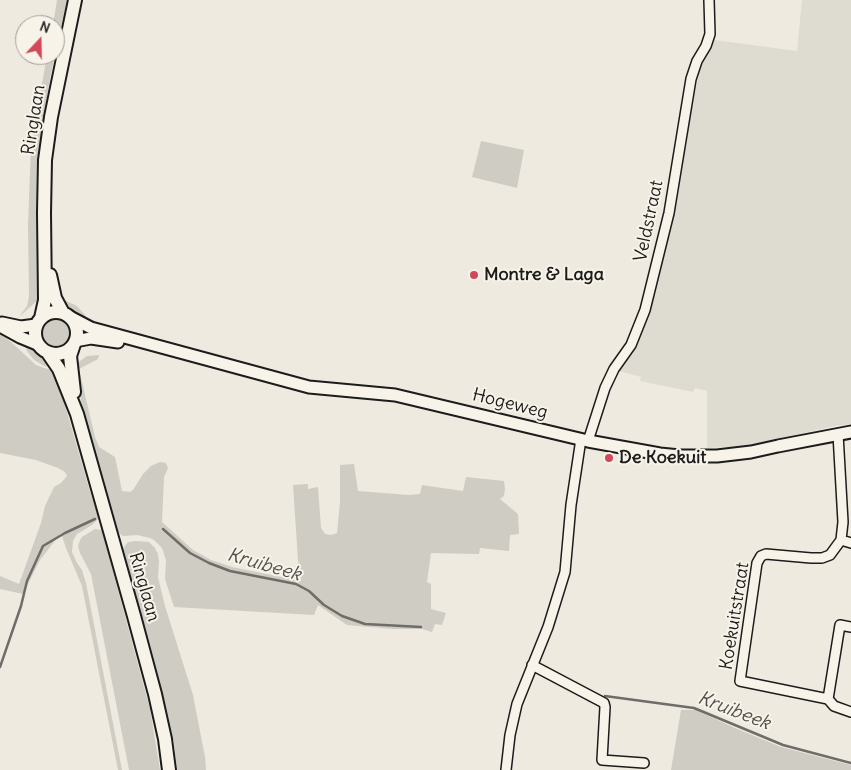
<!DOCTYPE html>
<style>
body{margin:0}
#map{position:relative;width:851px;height:770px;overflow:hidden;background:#eeeae0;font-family:Delius,sans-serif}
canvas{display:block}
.north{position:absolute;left:15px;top:15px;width:50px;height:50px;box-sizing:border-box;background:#f7f3e8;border:1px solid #9f9d96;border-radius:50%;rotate:21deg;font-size:14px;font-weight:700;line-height:20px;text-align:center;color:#1c1c1c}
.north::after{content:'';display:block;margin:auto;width:18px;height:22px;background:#d1495b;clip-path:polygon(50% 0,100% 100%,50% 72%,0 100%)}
</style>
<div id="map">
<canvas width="851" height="770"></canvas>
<div class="north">N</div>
</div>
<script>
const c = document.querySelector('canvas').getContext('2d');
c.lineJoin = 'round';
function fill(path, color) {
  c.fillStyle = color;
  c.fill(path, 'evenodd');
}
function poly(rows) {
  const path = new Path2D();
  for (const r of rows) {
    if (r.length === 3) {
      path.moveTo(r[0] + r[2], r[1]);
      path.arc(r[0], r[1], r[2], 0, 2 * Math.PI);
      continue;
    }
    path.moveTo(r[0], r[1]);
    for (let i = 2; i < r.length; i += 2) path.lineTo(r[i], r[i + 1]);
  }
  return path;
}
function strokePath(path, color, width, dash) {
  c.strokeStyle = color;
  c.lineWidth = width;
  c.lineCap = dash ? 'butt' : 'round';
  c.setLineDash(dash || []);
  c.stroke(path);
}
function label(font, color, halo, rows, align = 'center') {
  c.font = font + ' Delius,sans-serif';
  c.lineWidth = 4;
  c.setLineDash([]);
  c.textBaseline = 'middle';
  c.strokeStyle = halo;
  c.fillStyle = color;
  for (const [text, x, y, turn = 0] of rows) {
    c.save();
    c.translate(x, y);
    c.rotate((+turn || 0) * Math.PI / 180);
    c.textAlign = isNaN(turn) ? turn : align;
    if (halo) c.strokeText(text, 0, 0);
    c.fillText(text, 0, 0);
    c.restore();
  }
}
const built = poly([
 [802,0,851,0,851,424,835,426,746,446,707,448,707,391,695,388,693,392,640,381,641,377,619,371,634,345,672,215,696,87,701,66,714,40,797,51]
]);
const green = poly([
 [57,0,67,0,55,53,55,25,53,25],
 [47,55,55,55,50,78,39,148,37,227,40,298,19,317,27,306,29,296,28,225,31,147],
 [481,141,524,150,517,188,472,177],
 [61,300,66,301,77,306,85,315,89,323,81,319,68,309],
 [56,333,14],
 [0,334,11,342,36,365,53,371,59,384,90,492,99,518,92,525,77,534,73,541,72,552,77,563,82,570,86,583,122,770,118,770,82,586,66,548,61,533,40,560,23,594,0,589,0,576,19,584,41,523,45,506,54,487,61,483,67,476,65,472,58,468,36,460,0,453],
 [23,342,33,348,38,354,47,360,53,367,44,366,34,360,27,351],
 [99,355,98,359,79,369,95,437,99,447,115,457,122,491,130,492,133,490,143,474,151,466,160,462,166,463,168,468,164,477,162,522,193,550,211,560,232,567,301,581,298,560,293,485,308,484,308,489,318,487,321,528,325,534,331,535,337,533,340,502,340,465,354,464,358,491,409,495,420,494,422,485,463,491,466,477,504,481,505,489,504,496,500,499,518,514,519,534,510,535,509,551,480,548,479,554,431,553,427,582,431,584,431,609,446,613,442,625,435,624,432,632,422,629,393,629,347,625,318,605,314,615,174,607,165,579,166,560,162,548,154,540,150,538,137,535,123,536,119,533,118,531,81,402,76,364,87,356],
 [95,529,102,530,130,635,150,709,160,770,129,770,91,574,80,553,78,546,80,540,82,537],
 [135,541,149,542,155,548,158,554,159,561,158,577,165,606,193,695,205,757,206,770,177,770,174,743,167,711,151,648,123,549,126,544,129,542],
 [681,710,696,710,735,728,781,747,851,765,851,770,671,770]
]);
const stream = poly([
 [163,529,190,553,209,563,230,571,296,584,309,591,324,605,342,616,365,624,421,627],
 [0,667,21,606,27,581,43,546,65,533,95,519],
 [605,696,694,708,783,745,851,763]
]);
const minor = poly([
 [838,434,843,522,841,540,830,555,822,558,811,558,766,554,761,556,757,563,740,681,828,699,840,625,851,627],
 [588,441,605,388,614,369,631,345,645,310,669,213,691,79,697,61,706,46,710,34,709,0],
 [841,540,851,543],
 [532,665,604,703,605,707,602,760,644,763],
 [828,699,834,706,851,712],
 [506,770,510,735,517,704,548,627,565,572,571,505,581,439]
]);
const tertiary = poly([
 [70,317,91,328,309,387,395,395,588,441,660,454,680,456,717,456,751,452,778,446,851,432],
 [2,323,21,327,36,325],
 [0,326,20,337,37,344],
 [75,341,91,338,118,342]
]);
const secondary = poly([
 [50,275,55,298,63,313],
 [56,333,21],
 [41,318,45,300,44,213,45,160,51,117,75,0],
 [48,353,59,369,77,414,134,616,155,694,165,739,169,770],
 [74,392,70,356,74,344]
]);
const markers = [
 [474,275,5,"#d1495b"],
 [609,458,5,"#d1495b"]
];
const streetNames = [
 ["Ringlaan",34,120,-81],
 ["Veldstraat",649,221,-78],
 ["Hogeweg",510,404,14],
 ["Ringlaan",144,587,74],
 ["Koekuitstraat",735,616,-81]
];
const poiNames = [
 ["Montre & Laga",484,275],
 ["De Koekuit",619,458]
];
const waterNames = [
 ["Kruibeek",264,565,16],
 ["Kruibeek",734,711,21]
];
fill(built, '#dedbd1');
fill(green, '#cfccc3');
strokePath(stream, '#6f6d69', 2.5);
strokePath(minor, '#1c1c1c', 12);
strokePath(tertiary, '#1c1c1c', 15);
strokePath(secondary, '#1c1c1c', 16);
strokePath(minor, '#f7f3e8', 9);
strokePath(tertiary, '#f7f3e8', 11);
strokePath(secondary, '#f7f3e8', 12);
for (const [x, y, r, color] of markers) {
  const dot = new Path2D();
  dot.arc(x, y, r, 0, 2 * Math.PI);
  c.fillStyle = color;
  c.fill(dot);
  strokePath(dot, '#f7f3e8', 2);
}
label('18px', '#1c1c1c', '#f7f3e8', streetNames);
label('bold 18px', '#1c1c1c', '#f7f3e8', poiNames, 'left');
label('italic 19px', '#535250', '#f7f3e8', waterNames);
</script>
